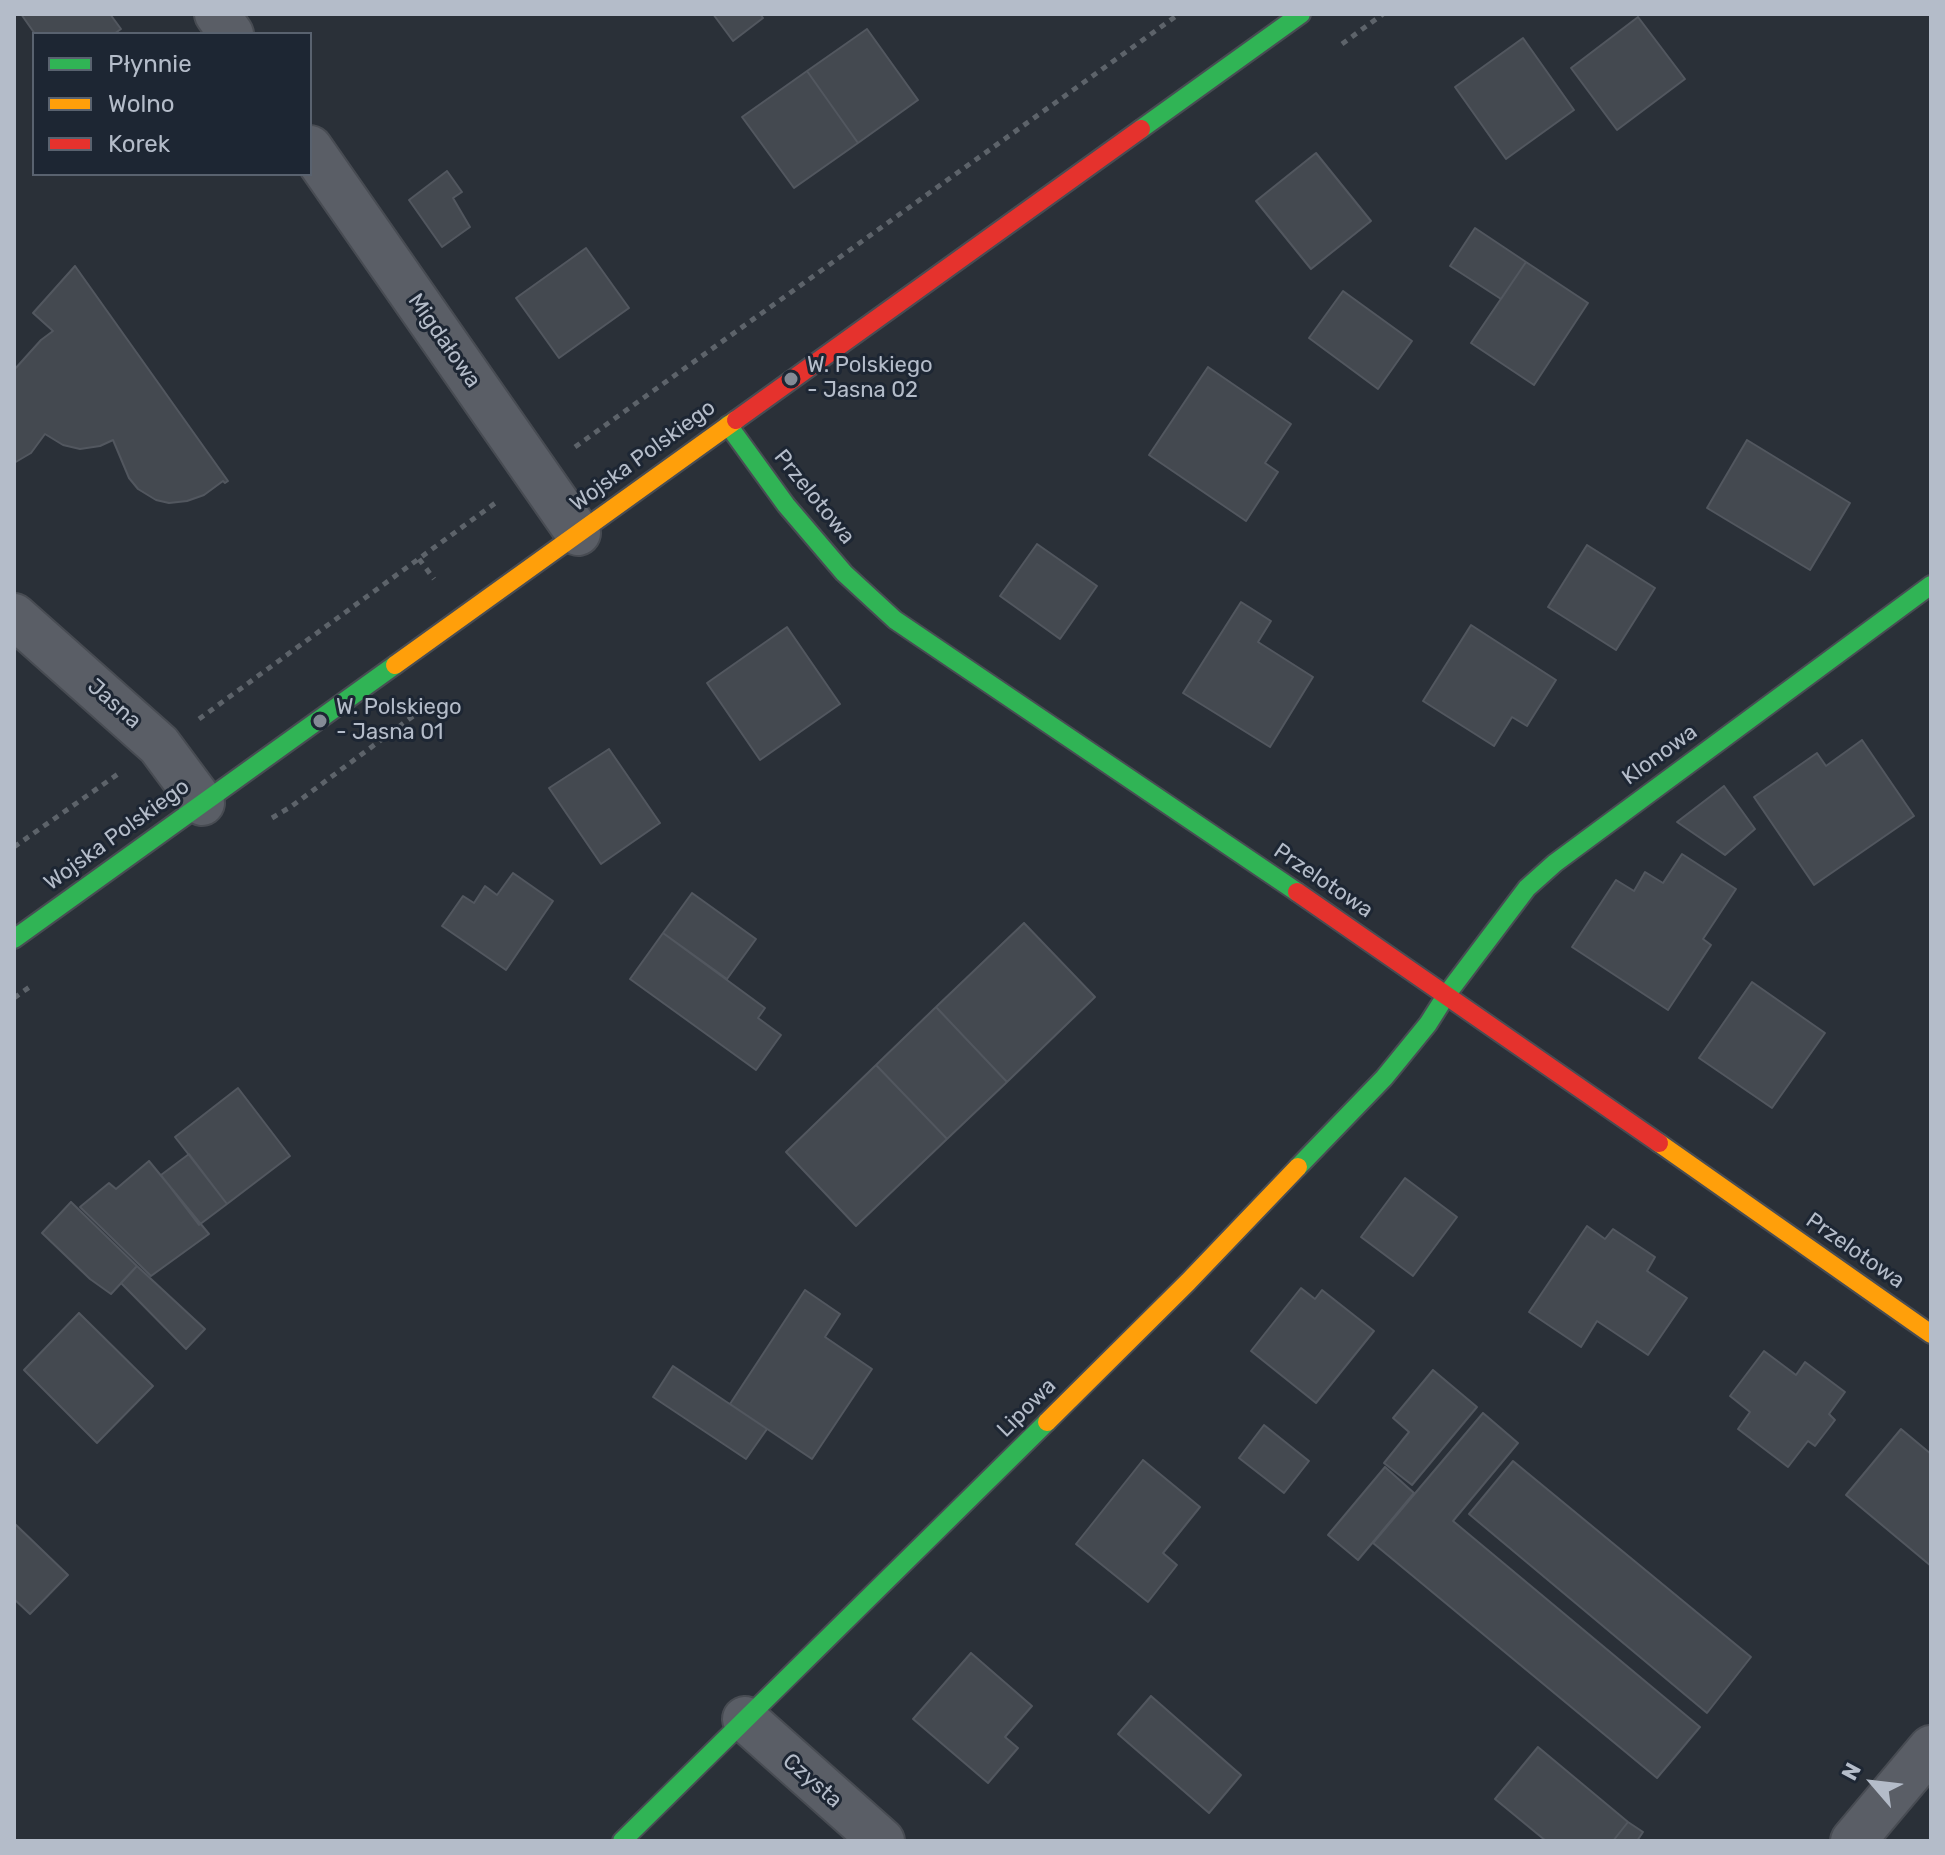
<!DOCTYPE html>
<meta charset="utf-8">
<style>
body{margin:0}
#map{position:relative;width:1945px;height:1855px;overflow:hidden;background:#2a3038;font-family:Rubik,sans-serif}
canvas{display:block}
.frame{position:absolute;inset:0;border:16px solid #b4bcc9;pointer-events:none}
.legend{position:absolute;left:32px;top:32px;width:280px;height:144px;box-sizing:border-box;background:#1d2633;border:2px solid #59626f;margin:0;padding:10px 14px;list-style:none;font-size:24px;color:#b4bcc9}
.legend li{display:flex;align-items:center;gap:16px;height:40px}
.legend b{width:40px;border:2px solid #59626f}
.north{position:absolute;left:1833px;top:1743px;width:80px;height:80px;-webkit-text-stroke:6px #1d2633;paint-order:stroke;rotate:298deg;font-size:22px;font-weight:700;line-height:32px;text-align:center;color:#b4bcc9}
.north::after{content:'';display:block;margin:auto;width:28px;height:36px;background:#b4bcc9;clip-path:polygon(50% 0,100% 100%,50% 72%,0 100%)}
</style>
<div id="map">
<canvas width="1945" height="1855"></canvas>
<div class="frame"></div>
<ul class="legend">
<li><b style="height:10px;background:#30b455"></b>Płynnie</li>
<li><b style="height:10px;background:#ff9f0a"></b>Wolno</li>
<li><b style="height:10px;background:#e5322d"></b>Korek</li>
</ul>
<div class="north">N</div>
</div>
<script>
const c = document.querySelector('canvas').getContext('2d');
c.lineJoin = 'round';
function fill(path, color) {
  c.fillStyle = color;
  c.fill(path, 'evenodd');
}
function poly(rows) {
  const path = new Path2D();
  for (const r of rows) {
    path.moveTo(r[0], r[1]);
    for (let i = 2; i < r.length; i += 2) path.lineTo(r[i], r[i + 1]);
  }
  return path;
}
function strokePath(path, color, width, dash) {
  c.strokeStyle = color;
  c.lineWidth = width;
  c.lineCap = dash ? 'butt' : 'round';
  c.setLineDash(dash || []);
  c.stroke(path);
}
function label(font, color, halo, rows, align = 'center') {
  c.font = font + ' Rubik,sans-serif';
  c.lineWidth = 6;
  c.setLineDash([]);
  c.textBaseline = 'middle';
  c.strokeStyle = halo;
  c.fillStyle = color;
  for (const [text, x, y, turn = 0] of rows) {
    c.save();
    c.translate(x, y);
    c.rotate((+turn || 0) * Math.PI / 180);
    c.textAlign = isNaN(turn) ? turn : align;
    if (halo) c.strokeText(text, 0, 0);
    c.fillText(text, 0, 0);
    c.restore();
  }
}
const building = poly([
 [21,14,110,14,121,29,114,34,35,34,21,14],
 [713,14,760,14,763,18,733,41,713,14],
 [1638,17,1685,79,1617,130,1571,68,1638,17],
 [867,29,918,100,858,143,807,71,867,29],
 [1523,38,1574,110,1506,159,1455,87,1523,38],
 [807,71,858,143,794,188,742,117,807,71],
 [1316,153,1371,221,1311,269,1256,201,1316,153],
 [447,171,462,192,453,198,470,227,442,247,409,200,447,171],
 [1475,228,1526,262,1501,299,1450,266,1475,228],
 [586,248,629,308,559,358,516,298,586,248],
 [1526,262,1588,303,1534,385,1471,343,1526,262],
 [75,266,228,481,225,483,223,481,204,495,187,501,169,503,156,500,138,489,129,478,113,440,100,446,80,449,63,445,45,434,31,453,14,463,14,370,41,340,53,331,33,313,75,266],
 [1343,291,1412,341,1378,389,1309,338,1343,291],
 [1208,367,1291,424,1265,463,1278,472,1246,521,1149,455,1208,367],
 [1747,440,1850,503,1810,570,1707,508,1747,440],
 [1037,544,1097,586,1060,639,1000,596,1037,544],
 [1587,545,1655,588,1616,650,1548,607,1587,545],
 [1241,602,1271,621,1258,642,1313,677,1270,747,1183,693,1241,602],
 [1471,625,1556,680,1527,726,1512,717,1494,746,1423,701,1471,625],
 [787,627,840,704,760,760,707,683,787,627],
 [1862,740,1914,816,1814,885,1754,797,1817,753,1826,766,1862,740],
 [609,749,660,823,601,864,549,788,609,749],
 [1724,786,1755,829,1725,855,1677,822,1724,786],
 [1682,854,1736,889,1703,939,1711,945,1668,1010,1572,947,1616,880,1634,891,1645,872,1663,883,1682,854],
 [513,873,553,901,506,970,442,926,463,896,474,903,485,886,497,895,513,873],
 [692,893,756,939,727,979,663,933,692,893],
 [1024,923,1095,997,1007,1082,936,1007,1024,923],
 [663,933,765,1008,758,1018,781,1035,756,1070,630,979,663,933],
 [1752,982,1825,1033,1772,1108,1699,1058,1752,982],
 [936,1007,1007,1082,947,1139,876,1065,936,1007],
 [876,1065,947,1139,856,1226,786,1152,876,1065],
 [238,1088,290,1156,227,1204,175,1137,238,1088],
 [189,1154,227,1204,199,1225,161,1175,189,1154],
 [149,1161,209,1234,151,1276,80,1207,109,1183,116,1189,149,1161],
 [1405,1178,1457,1217,1413,1276,1361,1237,1405,1178],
 [71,1202,137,1266,111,1294,90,1279,42,1233,71,1202],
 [1587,1226,1605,1239,1613,1229,1655,1257,1647,1271,1687,1298,1648,1355,1597,1321,1581,1347,1529,1312,1587,1226],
 [137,1266,205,1329,186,1349,121,1283,137,1266],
 [1301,1288,1315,1299,1322,1290,1374,1331,1316,1403,1251,1351,1301,1288],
 [805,1290,840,1314,825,1337,872,1369,812,1459,730,1404,805,1290],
 [79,1313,153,1386,97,1443,24,1370,79,1313],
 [1764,1351,1796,1375,1805,1362,1845,1392,1829,1414,1835,1420,1815,1446,1808,1441,1788,1467,1738,1429,1750,1412,1730,1396,1764,1351],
 [673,1366,767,1429,746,1459,653,1397,673,1366],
 [1433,1370,1477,1407,1412,1485,1384,1463,1409,1432,1393,1418,1433,1370],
 [1483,1413,1518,1443,1453,1521,1700,1727,1657,1778,1373,1543,1483,1413],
 [1264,1425,1309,1461,1284,1493,1239,1458,1264,1425],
 [1901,1429,1931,1454,1931,1566,1846,1495,1901,1429],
 [1143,1460,1200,1507,1163,1553,1177,1565,1148,1602,1076,1544,1143,1460],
 [1513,1461,1751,1657,1707,1713,1469,1514,1513,1461],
 [1385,1467,1414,1493,1358,1560,1328,1535,1385,1467],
 [14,1523,68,1575,30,1614,14,1599,14,1523],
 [971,1653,1032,1706,1005,1737,1018,1748,988,1783,913,1719,971,1653],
 [1151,1696,1241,1775,1209,1813,1118,1734,1151,1696],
 [1538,1747,1628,1822,1613,1841,1546,1841,1495,1799,1538,1747],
 [1628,1822,1643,1832,1637,1841,1613,1841,1628,1822]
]);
const path = poly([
 [1342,44,1383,14],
 [575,447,1179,14],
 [419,559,434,579],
 [199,719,498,501],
 [272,818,292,806,420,711],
 [14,847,118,774],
 [14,998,31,986]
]);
const street = poly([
 [217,14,231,34],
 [310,148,578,533],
 [14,616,159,745,202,803],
 [745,1719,882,1841],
 [1853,1841,1931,1748]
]);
const fast = poly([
 [1141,129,1301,14],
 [728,425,786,505,844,573,895,620,1297,892],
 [14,939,395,665],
 [1298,1167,1384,1078,1428,1024,1447,994,1527,888,1555,863,1931,585],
 [622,1841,1047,1422]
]);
const slow = poly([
 [395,665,736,420],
 [1659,1143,1931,1334],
 [1047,1422,1188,1282,1298,1167]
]);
const jam = poly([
 [736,420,1141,129],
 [1297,892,1659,1143]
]);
const markers = [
 [791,379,8,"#848b96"],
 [320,721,8,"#848b96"]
];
const streetNames = [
 ["Migdałowa",444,341,55],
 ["Wojska Polskiego",643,456,-36],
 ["Przelotowa",814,497,51],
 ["Jasna",114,704,41],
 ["Klonowa",1660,755,-36],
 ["Wojska Polskiego",117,835,-36],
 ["Przelotowa",1323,881,34],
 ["Przelotowa",1855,1251,35],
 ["Lipowa",1027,1408,-45],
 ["Czysta",812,1781,41]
];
const poiNames = [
 ["W. Polskiego",807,366],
 ["- Jasna 02",807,391],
 ["W. Polskiego",336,708],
 ["- Jasna 01",336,733]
];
fill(building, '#444950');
strokePath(building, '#52575f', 2);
strokePath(street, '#484c53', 48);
strokePath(fast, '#484c53', 22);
strokePath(slow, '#484c53', 22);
strokePath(jam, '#484c53', 22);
strokePath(path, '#5d636a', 5, [6, 6]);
strokePath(street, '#5a5e66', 44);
strokePath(fast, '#30b455', 18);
strokePath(slow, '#ff9f0a', 18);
strokePath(jam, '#e5322d', 18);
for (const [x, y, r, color] of markers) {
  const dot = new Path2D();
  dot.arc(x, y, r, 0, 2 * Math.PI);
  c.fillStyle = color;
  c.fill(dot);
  strokePath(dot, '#1d2633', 3);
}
label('22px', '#b4bcc9', '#1d2633', streetNames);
label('22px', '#b4bcc9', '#1d2633', poiNames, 'left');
</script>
